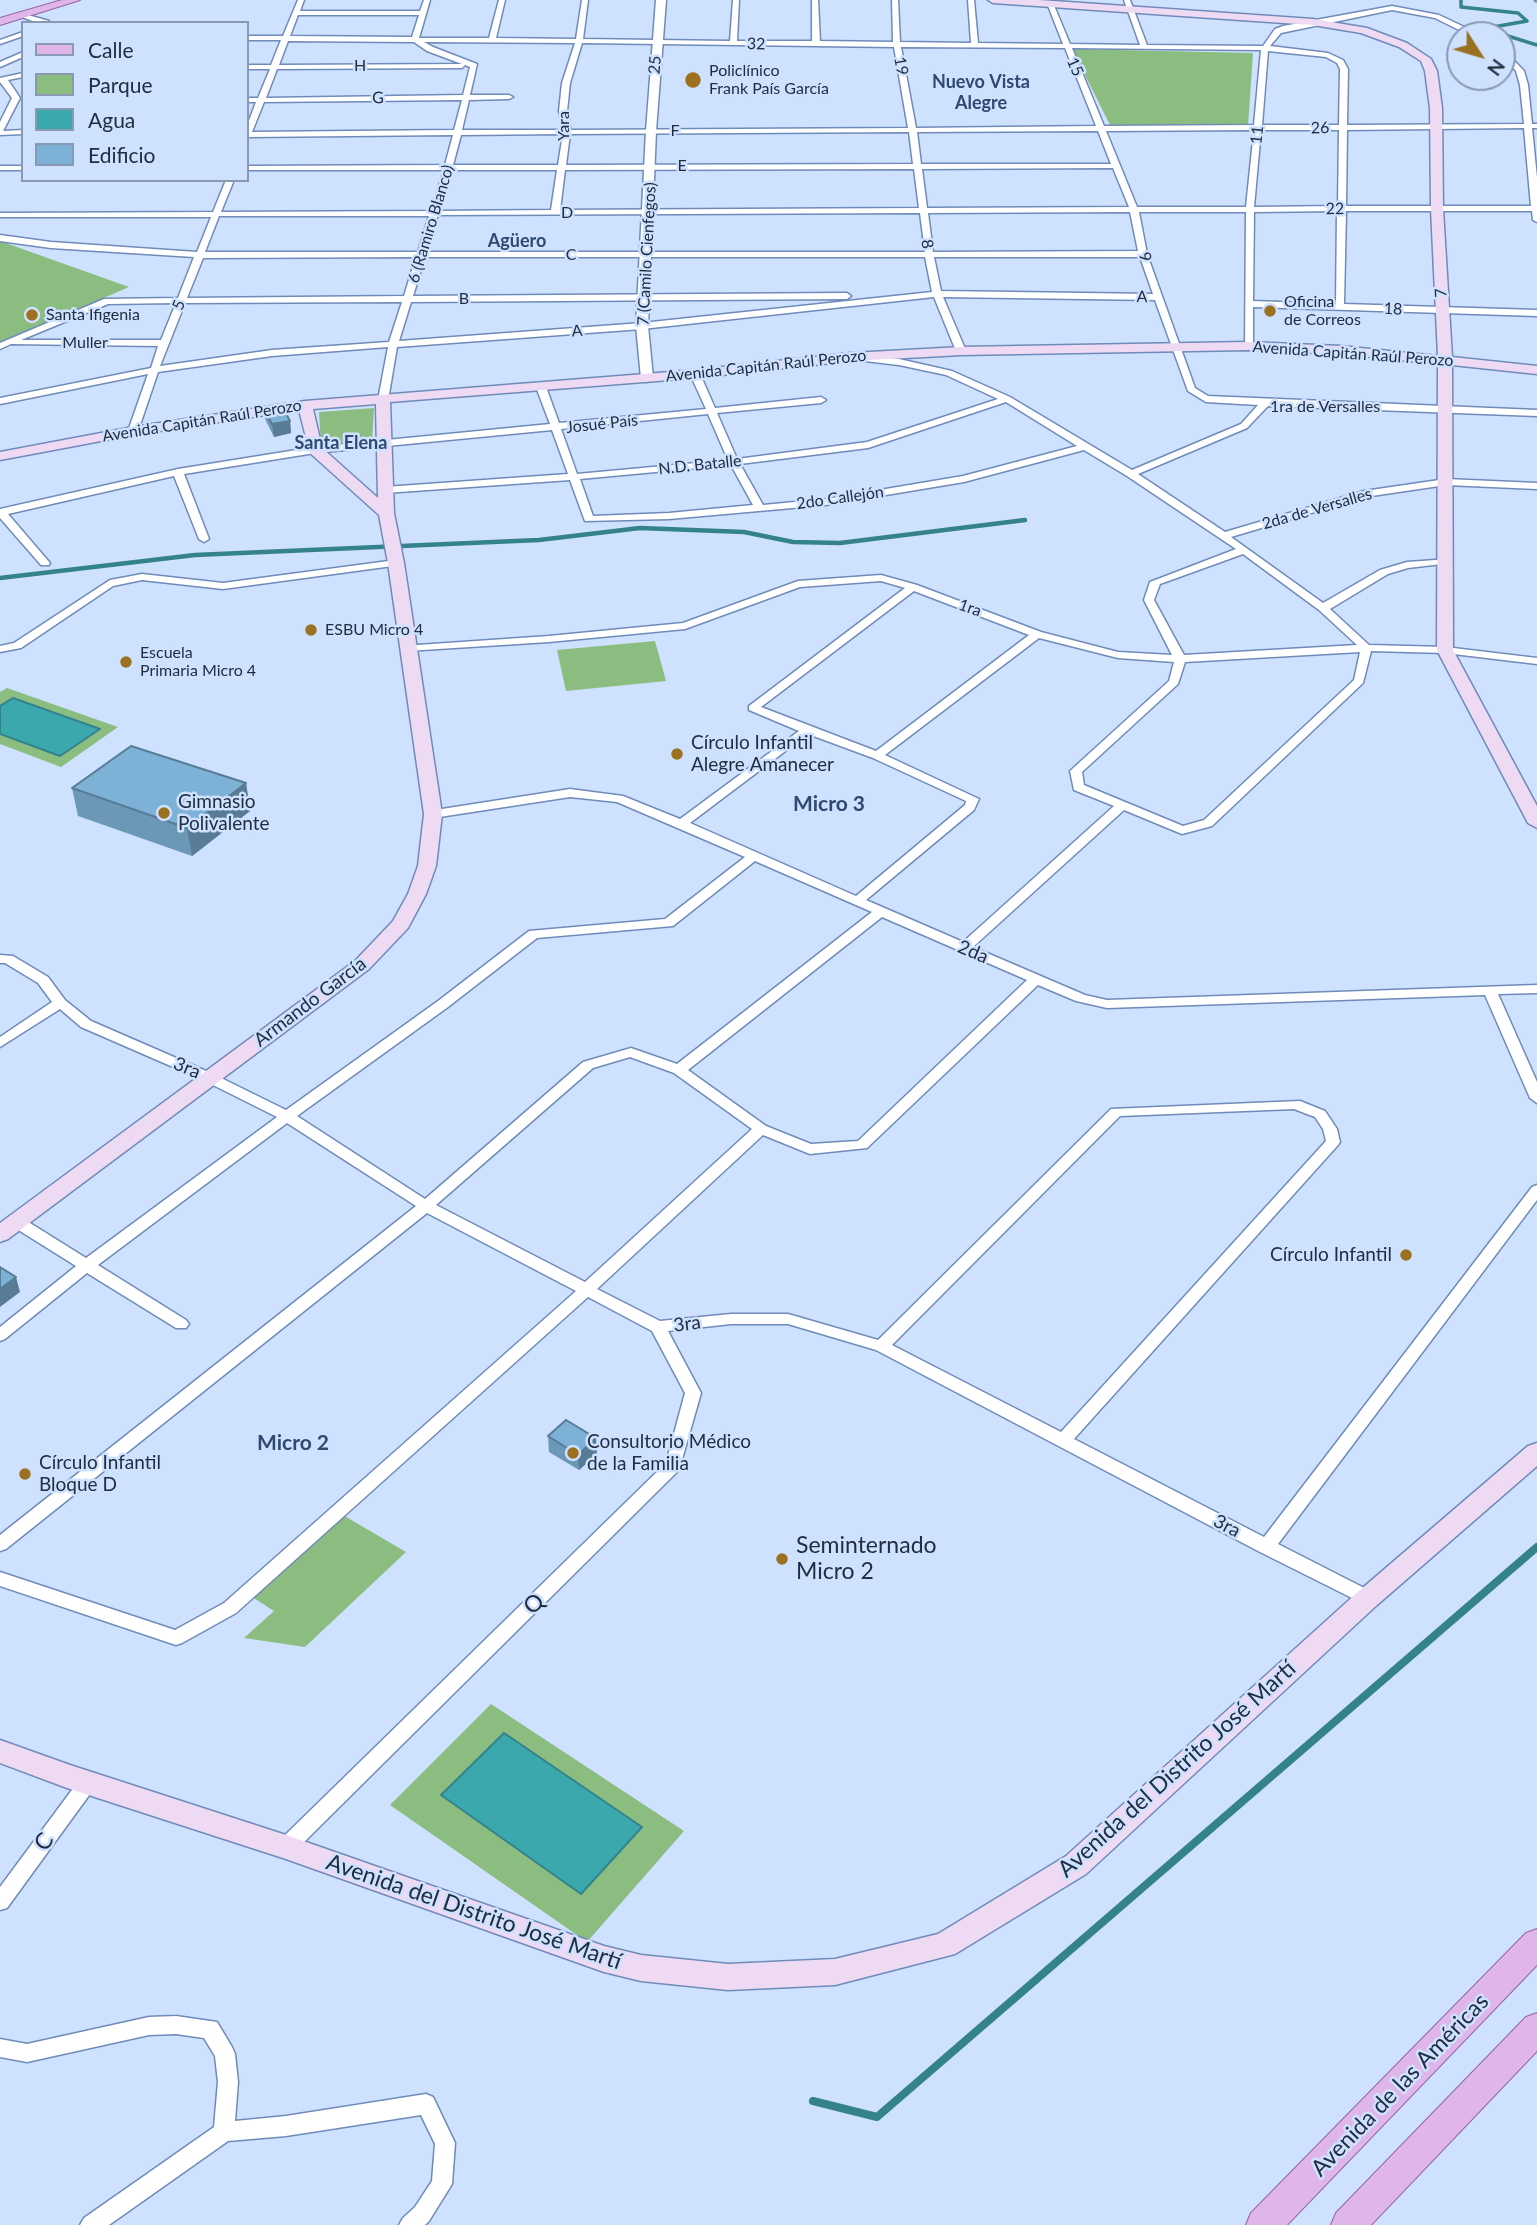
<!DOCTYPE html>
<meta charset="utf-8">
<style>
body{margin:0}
#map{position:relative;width:1537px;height:2225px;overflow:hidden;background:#cee1ff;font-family:Lato,sans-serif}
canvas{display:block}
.legend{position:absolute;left:21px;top:21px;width:228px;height:161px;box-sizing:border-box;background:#cee1ff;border:2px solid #8999b3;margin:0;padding:9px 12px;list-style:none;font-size:21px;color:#222e40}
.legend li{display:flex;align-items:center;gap:14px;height:35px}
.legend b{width:35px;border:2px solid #8999b3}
.north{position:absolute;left:1446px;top:21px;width:70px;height:70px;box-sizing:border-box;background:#cee1ff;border:2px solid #8999b3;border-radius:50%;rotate:127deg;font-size:19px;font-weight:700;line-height:28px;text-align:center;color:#222e40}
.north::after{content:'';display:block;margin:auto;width:24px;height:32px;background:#9b701e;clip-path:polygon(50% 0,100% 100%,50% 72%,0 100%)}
</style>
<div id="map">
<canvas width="1537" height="2225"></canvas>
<ul class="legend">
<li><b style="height:9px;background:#dfb5ea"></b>Calle</li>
<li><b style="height:19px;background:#8cbd80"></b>Parque</li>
<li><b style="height:19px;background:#3ba8ad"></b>Agua</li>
<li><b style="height:19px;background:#7db1d6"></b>Edificio</li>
</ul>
<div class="north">N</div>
</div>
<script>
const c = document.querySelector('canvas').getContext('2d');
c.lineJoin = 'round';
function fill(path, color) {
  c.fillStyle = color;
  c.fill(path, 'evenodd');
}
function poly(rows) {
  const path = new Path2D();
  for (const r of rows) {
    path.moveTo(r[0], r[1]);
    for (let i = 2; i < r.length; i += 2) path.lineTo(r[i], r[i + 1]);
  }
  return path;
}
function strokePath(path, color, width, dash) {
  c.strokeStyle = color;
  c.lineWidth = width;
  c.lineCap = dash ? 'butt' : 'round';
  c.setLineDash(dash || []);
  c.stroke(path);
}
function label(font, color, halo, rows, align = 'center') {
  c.font = font + ' Lato,sans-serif';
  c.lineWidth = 5;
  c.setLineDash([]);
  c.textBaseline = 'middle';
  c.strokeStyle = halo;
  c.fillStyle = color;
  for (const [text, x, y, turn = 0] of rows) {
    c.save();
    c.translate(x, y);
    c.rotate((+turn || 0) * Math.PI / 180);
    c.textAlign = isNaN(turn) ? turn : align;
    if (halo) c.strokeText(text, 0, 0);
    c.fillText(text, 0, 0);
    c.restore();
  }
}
const green = poly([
 [1072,49,1253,53,1248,127,1111,127],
 [0,241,129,287,0,343],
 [374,408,372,441,321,445,319,412],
 [655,641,666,681,566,691,557,650],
 [7,688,118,727,61,767,0,744,0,692],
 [341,1514,406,1552,305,1647,244,1638,274,1611,249,1595],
 [491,1704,684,1831,587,1942,390,1805]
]);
const water = poly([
 [13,698,100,729,60,756,0,734,0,706,13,698],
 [504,1733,642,1827,581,1894,441,1795,504,1733]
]);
const streamFar2 = poly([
 [1461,0,1461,7,1518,13,1527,21,1493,27,1508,36,1537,45]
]);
const streamFar1 = poly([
 [0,578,195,555,539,540,640,528,744,532,793,542,840,543,1025,520]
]);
const stream = poly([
 [813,2101,877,2117,1537,1547]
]);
const minor = poly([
 [298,0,304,0,300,11,420,11,424,0,430,0,419,38,489,38,499,0,505,0,496,38,576,39,582,0,588,0,583,39,730,41,733,0,739,0,737,41,812,41,812,0,818,0,820,41,893,42,892,0,898,0,900,42,971,43,968,0,974,0,978,43,1063,44,1047,3,1050,1,1053,3,1070,44,1140,45,1124,0,1130,0,1147,45,1263,46,1275,29,1283,26,1392,6,1439,15,1477,33,1478,35,1469,35,1435,18,1392,10,1281,33,1270,46,1328,53,1343,60,1348,69,1347,125,1524,124,1520,85,1516,71,1502,55,1502,48,1524,71,1528,85,1532,124,1537,124,1537,128,1532,128,1537,178,1537,222,1533,220,1532,211,1346,211,1344,304,1537,310,1537,316,1253,307,1253,346,1245,348,1246,212,1139,212,1147,254,1195,388,1208,396,1537,410,1537,416,1268,406,1247,428,1138,474,1225,532,1364,491,1446,479,1537,483,1537,489,1446,485,1365,497,1231,537,1323,603,1380,570,1407,562,1450,559,1450,563,1408,568,1388,574,1330,609,1369,645,1445,647,1537,658,1537,664,1445,653,1371,651,1363,683,1212,826,1182,834,1124,810,973,947,1085,995,1107,1000,1537,985,1537,993,1498,994,1537,1082,1537,1103,1530,1098,1485,995,1107,1008,1076,1001,1038,985,867,1148,810,1154,763,1135,597,1289,660,1321,731,1314,788,1314,878,1340,1111,1109,1300,1101,1325,1111,1337,1129,1340,1142,1338,1145,1074,1439,1264,1537,1532,1187,1537,1185,1537,1200,1278,1544,1374,1593,1377,1598,1374,1603,1368,1605,1362,1603,1260,1552,876,1350,788,1324,731,1324,668,1331,701,1393,679,1470,293,1853,286,1855,279,1853,277,1847,279,1841,666,1463,685,1393,652,1331,588,1297,236,1613,182,1643,176,1645,0,1586,0,1572,175,1630,224,1603,576,1291,427,1213,6,1549,0,1551,0,1535,416,1206,287,1123,98,1265,186,1320,189,1324,186,1328,176,1328,87,1273,5,1339,0,1341,0,1327,76,1266,12,1226,10,1222,12,1218,22,1218,86,1258,277,1117,203,1080,81,1027,60,1009,0,1047,0,1037,52,1002,38,983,5,963,0,963,0,955,13,956,48,977,65,1000,91,1021,213,1074,286,1110,438,1001,529,931,665,919,745,857,617,802,570,797,433,818,429,817,427,814,429,811,570,789,623,796,680,819,799,731,749,710,749,706,905,588,881,581,800,587,685,629,549,642,407,651,403,650,403,646,549,636,683,623,798,581,881,575,917,585,1041,632,1118,652,1172,655,1144,600,1150,582,1236,549,1127,476,1084,450,964,482,826,505,669,519,585,521,570,480,385,493,380,490,385,487,568,474,552,430,315,453,184,474,209,539,204,542,199,539,174,476,8,514,50,563,49,565,41,565,0,518,0,509,178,469,315,447,550,424,536,387,541,384,546,387,559,423,706,409,690,374,695,371,700,374,715,408,821,397,826,400,821,403,717,413,737,459,867,442,998,399,946,375,899,365,856,360,854,358,859,355,899,359,952,371,1010,397,1132,470,1241,424,1258,405,1206,402,1188,391,1155,300,943,297,966,351,964,353,956,351,934,297,642,329,397,347,388,400,383,403,378,400,388,347,272,356,158,372,138,431,133,434,128,431,148,374,0,404,0,398,151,368,158,346,11,344,0,349,0,343,104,299,178,298,194,257,51,248,0,241,0,235,51,242,197,252,211,217,0,217,0,213,213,212,226,180,234,180,221,212,431,211,444,170,247,170,247,166,445,165,453,135,247,137,247,126,256,102,247,102,247,98,258,98,270,69,247,69,247,65,271,65,281,40,247,40,247,36,283,36,298,0],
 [298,15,419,15,412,37,290,36,298,15],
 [288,41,414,42,427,51,462,64,279,65,288,41],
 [424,42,575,43,562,83,559,111,563,130,462,130,469,100,509,99,513,97,509,95,470,95,477,64,433,47,424,42],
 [582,43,894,47,908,128,571,130,567,111,570,83,582,43],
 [901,47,1065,48,1096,126,916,128,901,47],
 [1072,48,1261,50,1254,125,1104,126,1072,48],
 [1268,51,1326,57,1337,63,1340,69,1339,125,1262,125,1268,51],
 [465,65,470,67,463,95,266,98,277,69,462,68,465,65],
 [462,100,454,130,252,132,264,102,462,100],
 [1524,128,1531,206,1346,206,1347,130,1524,128],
 [1254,130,1246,207,1137,207,1106,131,1254,130],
 [1261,130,1339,130,1338,206,1254,207,1261,130],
 [1098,131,1111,164,921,164,917,132,1098,131],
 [909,132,913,164,566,165,570,134,909,132],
 [563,134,558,165,453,165,461,135,563,134],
 [1113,168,1129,207,927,208,922,169,1113,168],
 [914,169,919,208,560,210,565,170,914,169],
 [452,170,557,170,551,210,439,211,452,170],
 [1337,211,1336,304,1253,301,1254,212,1337,211],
 [1130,212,1138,251,933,252,928,213,1130,212],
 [920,213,925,252,426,252,438,215,920,213],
 [219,216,429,216,418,252,205,252,219,216],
 [416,257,404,296,187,298,203,258,416,257],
 [425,257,925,257,932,292,642,323,399,341,411,302,847,299,851,296,847,293,413,296,425,257],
 [934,257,1140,257,1153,294,941,291,934,257],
 [402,302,389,342,272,350,160,366,185,303,402,302],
 [176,303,161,340,21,340,108,304,176,303],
 [1006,402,1077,446,963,476,826,499,763,505,740,464,868,448,1006,402],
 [708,414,728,460,577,474,561,429,708,414],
 [731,465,753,505,669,513,593,516,580,479,731,465],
 [1243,554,1319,610,1357,645,1184,655,1154,600,1160,584,1243,554],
 [914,591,1029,635,876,751,761,707,914,591],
 [1039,638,1118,658,1174,662,1169,681,1070,771,1074,790,1114,806,963,942,866,900,974,810,979,799,885,755,1039,638],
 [1360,652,1354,680,1204,820,1183,826,1084,785,1082,772,1178,684,1185,662,1360,652],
 [808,734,873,758,966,801,965,805,856,896,690,823,808,734],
 [755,861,872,912,677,1064,631,1048,583,1062,425,1199,297,1116,448,1007,537,938,673,926,755,861],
 [882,917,1027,980,858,1141,811,1144,766,1126,688,1070,882,917],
 [630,1057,674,1073,752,1129,585,1282,436,1205,593,1068,630,1057],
 [1294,1109,1315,1117,1323,1129,1326,1141,1061,1432,892,1345,1120,1116,1294,1109],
 [21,13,49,21,49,23,38,23,19,16,21,13],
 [23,32,23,36,0,44,0,40,23,32],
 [23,52,23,57,0,67,0,62,23,52],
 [23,73,23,77,8,80,20,98,3,131,23,130,23,134,0,135,0,122,12,98,0,82,0,78,23,73],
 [0,166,23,166,23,170,0,170,0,166],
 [396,560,400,561,400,565,223,589,142,580,113,586,21,648,0,652,0,646,14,643,110,580,142,574,223,583,396,560],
 [89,1773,95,1775,98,1781,95,1787,7,1908,0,1910,0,1887,83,1775,89,1773],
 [176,2016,217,2022,232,2047,235,2054,238,2082,235,2121,286,2116,426,2094,433,2097,455,2143,452,2184,429,2221,425,2225,399,2225,403,2218,415,2207,432,2181,435,2144,421,2115,286,2136,228,2141,109,2225,80,2225,84,2218,214,2127,218,2082,215,2056,204,2038,176,2034,149,2035,27,2062,0,2057,0,2039,27,2044,149,2017,176,2016]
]);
const tertiary = poly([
 [656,0,666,0,656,131,648,326,653,378,647,382,641,378,636,326,646,131,656,0]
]);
const secondary = poly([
 [988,0,1039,0,1313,19,1367,28,1407,43,1431,59,1437,71,1442,108,1443,209,1452,357,1537,366,1537,374,1452,365,1453,650,1537,806,1537,828,1528,823,1437,650,1438,364,1341,354,1248,350,961,355,851,361,695,378,390,402,394,513,404,563,442,814,436,866,426,894,408,928,369,969,8,1239,0,1242,0,1223,355,961,393,921,408,894,418,866,424,814,388,563,379,515,310,453,299,410,133,435,0,460,0,452,133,427,305,401,695,370,851,353,961,347,1248,342,1341,346,1438,356,1431,209,1430,108,1425,71,1421,61,1399,47,1361,33,1313,25,993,3,988,0],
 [376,404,378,498,322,448,313,409,376,404],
 [1537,1443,1537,1466,1377,1605,1086,1874,955,1954,835,1985,728,1990,641,1981,604,1972,286,1859,67,1788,0,1763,0,1740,70,1765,286,1835,604,1946,641,1955,728,1964,835,1959,938,1934,1066,1856,1359,1591,1528,1446,1537,1443]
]);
const primary = poly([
 [62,0,80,0,0,25,0,18,62,0],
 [1537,1929,1537,1965,1287,2225,1246,2225,1251,2213,1526,1933,1537,1929],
 [1537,2013,1537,2051,1371,2225,1331,2225,1336,2213,1526,2017,1537,2013]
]);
const rail = poly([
 [1534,0,1537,2]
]);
const wall = poly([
 [263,407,290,421,291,433,274,437,265,419],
 [246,783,250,811,192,856,78,816,72,788],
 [548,1436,597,1454,579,1470,549,1452]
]);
const shadedWall = poly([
 [290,421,291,433,274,437,272,424],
 [246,783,250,811,192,856,187,828],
 [16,1277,20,1292,0,1307,0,1289],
 [596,1438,597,1454,579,1470,578,1455]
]);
const building = poly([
 [281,404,290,421,272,424,263,407,281,404],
 [131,746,246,783,187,828,72,788,131,746],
 [0,1267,16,1277,0,1289,0,1267],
 [566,1420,596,1438,578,1455,548,1436,566,1420]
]);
const markers = [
 [693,80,9,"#9b701e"],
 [1270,311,7,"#9b701e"],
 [32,315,7,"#9b701e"],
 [311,630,7,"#9b701e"],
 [126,662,7,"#9b701e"],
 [677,754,7,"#9b701e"],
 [164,813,7,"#9b701e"],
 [1406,1255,7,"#9b701e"],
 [573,1453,7,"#9b701e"],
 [25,1474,7,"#9b701e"],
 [782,1559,7,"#9b701e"]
];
const farStreetnames = [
 ["32",756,44,1],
 ["25",655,65,-86],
 ["H",360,66],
 ["19",901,66,80],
 ["15",1075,67,66],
 ["G",378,98,-1],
 ["Yara",564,126,-90],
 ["26",1320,128,-2],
 ["F",675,131],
 ["11",1257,135,-84],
 ["E",682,166],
 ["22",1335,209,-1],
 ["D",567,213],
 ["6 (Ramiro Blanco)",431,224,-73],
 ["8",927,244,81],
 ["7 (Camilo Cienfegos)",647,254,-87],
 ["C",571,255],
 ["9",1145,257,74],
 ["7",1441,293,-93],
 ["A",1142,297,1],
 ["B",464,299],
 ["5",179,305,-68],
 ["18",1393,309,3],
 ["A",577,331,-4],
 ["Muller",85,343],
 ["Avenida Capitán Raúl Perozo",1353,354,4],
 ["Avenida Capitán Raúl Perozo",766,366,-6],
 ["1ra de Versalles",1325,407],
 ["Avenida Capitán Raúl Perozo",202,421,-9],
 ["Josué País",602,424,-6],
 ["N.D. Batalle",700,465,-6],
 ["2do Callejón",840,498,-8],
 ["2da de Versalles",1317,509,-16],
 ["1ra",970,608,20]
];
const farPoinames = [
 ["Policlínico",709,71],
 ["Frank País García",709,89],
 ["Oficina",1284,302],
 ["de Correos",1284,320],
 ["Santa Ifigenia",46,315],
 ["ESBU Micro 4",325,630],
 ["Escuela",140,653],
 ["Primaria Micro 4",140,671]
];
const farNeighbourhoodnames = [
 ["Nuevo Vista",981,82],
 ["Alegre",981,103],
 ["Agüero",517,241],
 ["Santa Elena",341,443]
];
const poiNames = [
 ["Círculo Infantil",691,743],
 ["Alegre Amanecer",691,765],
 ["Gimnasio",178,802],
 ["Polivalente",178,824],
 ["Círculo Infantil",1392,1255,"right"],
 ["Consultorio Médico",587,1442],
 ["de la Familia",587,1464],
 ["Círculo Infantil",39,1463],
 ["Bloque D",39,1485]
];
const streetNames = [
 ["2da",973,952,23],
 ["Armando García",310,1002,-37],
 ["3ra",187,1068,23],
 ["3ra",687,1324,-7],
 ["3ra",1227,1526,28]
];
const neighbourhoodNames = [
 ["Micro 3",829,804],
 ["Micro 2",293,1443]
];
const nearPoinames = [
 ["Seminternado",796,1546],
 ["Micro 2",796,1572]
];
const nearStreetnames = [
 ["Q",534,1604,-45],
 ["Avenida del Distrito José Martí",1177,1769,-42],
 ["C",44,1842,-54],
 ["Avenida del Distrito José Martí",474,1912,19],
 ["Avenida de las Américas",1400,2085,-46]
];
fill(green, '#8cbd80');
fill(water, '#3ba8ad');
strokePath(water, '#34838c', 2);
strokePath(streamFar2, '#34838c', 3.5);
strokePath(streamFar1, '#34838c', 4.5);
strokePath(stream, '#34838c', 8);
strokePath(minor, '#6f8bb9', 3);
strokePath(tertiary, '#6f8bb9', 3);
strokePath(secondary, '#6f8bb9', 3);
strokePath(primary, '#8f66a5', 2);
fill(minor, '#fff');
fill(tertiary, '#fff');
fill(secondary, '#efdaf4');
fill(primary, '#dfb5ea');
strokePath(rail, '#7c8ba4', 2.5, [6, 2.5]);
fill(wall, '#6c98b8');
fill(shadedWall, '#587c96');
fill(building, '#7db1d6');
strokePath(building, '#587c96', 2);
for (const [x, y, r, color] of markers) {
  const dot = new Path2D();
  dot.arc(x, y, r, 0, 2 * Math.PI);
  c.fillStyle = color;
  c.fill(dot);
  strokePath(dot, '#cee1ff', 2.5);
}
label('16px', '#222e40', '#cee1ff', farStreetnames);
label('16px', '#222e40', '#cee1ff', farPoinames, 'left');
label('bold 18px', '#2f4971', '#cee1ff', farNeighbourhoodnames);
label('19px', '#222e40', '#cee1ff', poiNames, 'left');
label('19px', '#222e40', '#cee1ff', streetNames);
label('bold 21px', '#2f4971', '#cee1ff', neighbourhoodNames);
label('23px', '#222e40', '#cee1ff', nearPoinames, 'left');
label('23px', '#222e40', '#cee1ff', nearStreetnames);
</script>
